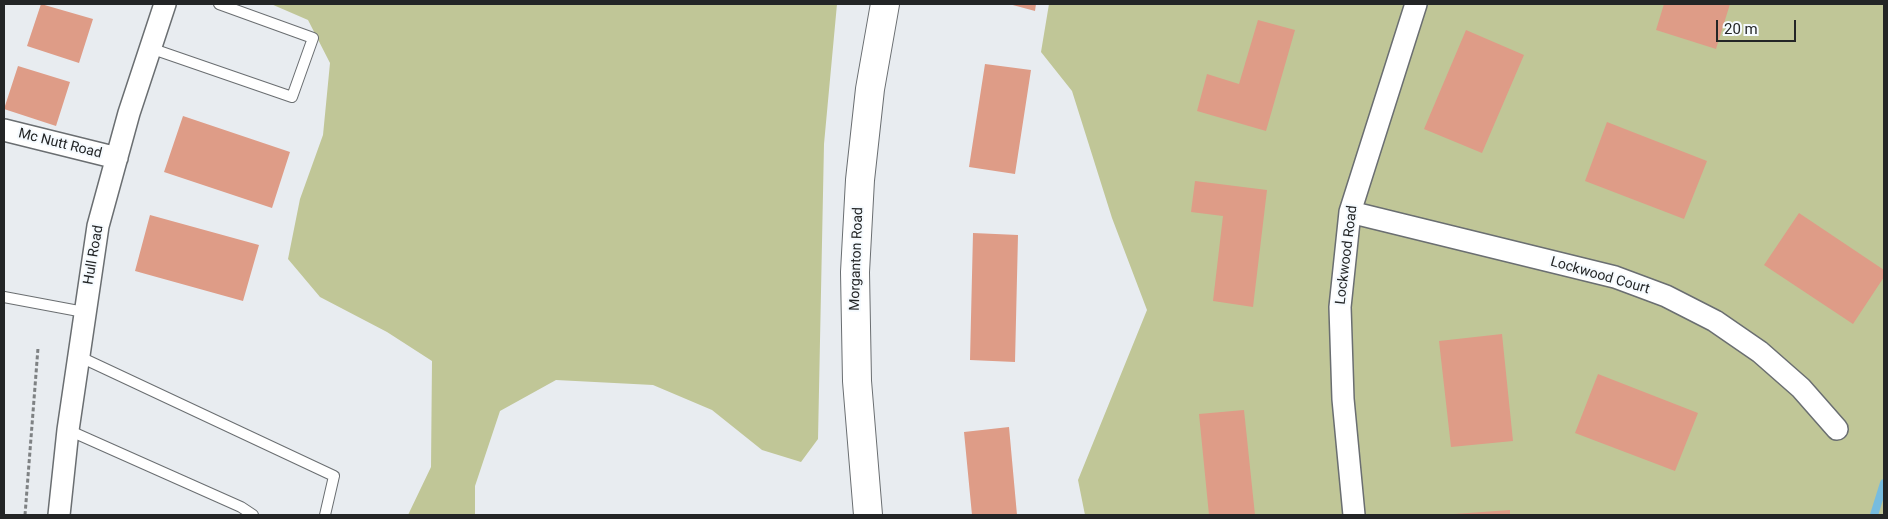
<!DOCTYPE html>
<style>
body{margin:0}
#map{position:relative;width:1888px;height:519px;overflow:hidden;background:#e8ecf0;font-family:Roboto,sans-serif}
canvas{display:block}
.frame{position:absolute;inset:0;border:5px solid #232526;pointer-events:none}
.scale{position:absolute;left:1716px;top:20px;width:80px;height:22px;box-sizing:border-box;border:2px solid #232526;border-top:0;padding-left:6px;font-size:15px;line-height:18px;white-space:nowrap;color:#232526;-webkit-text-stroke:4px #f5fafe;paint-order:stroke}
</style>
<div id="map">
<canvas width="1888" height="519"></canvas>
<div class="frame"></div>
<div class="scale">20 m</div>
</div>
<script>
const c = document.querySelector('canvas').getContext('2d');
c.lineJoin = 'round';
function fill(path, color) {
  c.fillStyle = color;
  c.fill(path, 'evenodd');
}
function poly(rows) {
  const path = new Path2D();
  for (const r of rows) {
    path.moveTo(r[0], r[1]);
    for (let i = 2; i < r.length; i += 2) path.lineTo(r[i], r[i + 1]);
  }
  return path;
}
function strokePath(path, color, width, dash) {
  c.strokeStyle = color;
  c.lineWidth = width;
  c.lineCap = dash ? 'butt' : 'round';
  c.setLineDash(dash || []);
  c.stroke(path);
}
function label(font, color, halo, rows, align = 'center') {
  c.font = font + ' Roboto,sans-serif';
  c.lineWidth = 4;
  c.setLineDash([]);
  c.textBaseline = 'middle';
  c.strokeStyle = halo;
  c.fillStyle = color;
  for (const [text, x, y, turn = 0] of rows) {
    c.save();
    c.translate(x, y);
    c.rotate((+turn || 0) * Math.PI / 180);
    c.textAlign = isNaN(turn) ? turn : align;
    if (halo) c.strokeText(text, 0, 0);
    c.fillText(text, 0, 0);
    c.restore();
  }
}
const green = poly([
 [271,4,837,4,824,144,818,439,801,462,762,450,712,410,653,385,556,380,500,411,475,486,475,515,408,515,431,467,432,361,387,332,320,297,288,259,300,199,323,135,330,63,308,20],
 [1049,4,1884,4,1884,515,1085,515,1078,480,1147,310,1112,218,1072,91,1041,52]
]);
const stream = poly([
 [1874,515,1884,483]
]);
const building = poly([
 [41,4,93,19,79,63,27,46],
 [1009,4,1036,4,1035,11],
 [1664,4,1730,4,1716,49,1656,30],
 [1258,20,1295,30,1266,131,1197,111,1207,74,1239,84],
 [1466,30,1524,55,1482,153,1424,129],
 [985,64,1031,70,1015,174,969,167],
 [18,66,70,82,56,126,4,109],
 [183,116,290,152,272,208,164,172],
 [1607,122,1707,161,1684,219,1585,181],
 [1195,181,1267,190,1253,307,1213,301,1223,216,1191,212],
 [1799,213,1884,270,1884,277,1853,324,1764,265],
 [150,215,259,245,243,301,135,271],
 [973,233,1018,235,1015,362,970,360],
 [1502,334,1513,441,1451,447,1439,341],
 [1598,374,1698,413,1675,471,1575,433],
 [1244,410,1255,515,1209,515,1199,414],
 [1009,427,1017,515,972,515,964,432],
 [1510,510,1510,515,1454,515,1454,514]
]);
const path = poly([
 [25,515,38,348]
]);
const lane = poly([
 [150,48,292,97,313,38,219,4],
 [4,297,84,312],
 [78,356,334,476,325,515],
 [68,430,241,507,253,515]
]);
const street = poly([
 [4,130,117,158],
 [1350,212,1615,277,1666,296,1715,321,1760,352,1801,388,1837,429],
 [59,515,68,430,98,226,129,113,165,4],
 [1354,515,1343,399,1340,307,1350,212,1416,4]
]);
const primary = poly([
 [868,515,857,381,855,272,860,180,870,89,885,4]
]);
const streetNames = [
 ["Mc Nutt Road",60,144,14],
 ["Hull Road",94,255,-80],
 ["Lockwood Road",1347,255,-83],
 ["Morganton Road",857,259,-88],
 ["Lockwood Court",1600,276,16]
];
fill(green, '#c0c697');
strokePath(stream, '#77bcdf', 8);
fill(building, '#de9c87');
strokePath(lane, '#6a6e71', 12);
strokePath(street, '#6a6e71', 24);
strokePath(primary, '#6a6e71', 30);
strokePath(path, '#7e8183', 3, [4, 2.5]);
strokePath(lane, '#fff', 10);
strokePath(street, '#fff', 21);
strokePath(primary, '#fff', 28);
label('14px', '#232526', '#f5fafe', streetNames);
</script>
